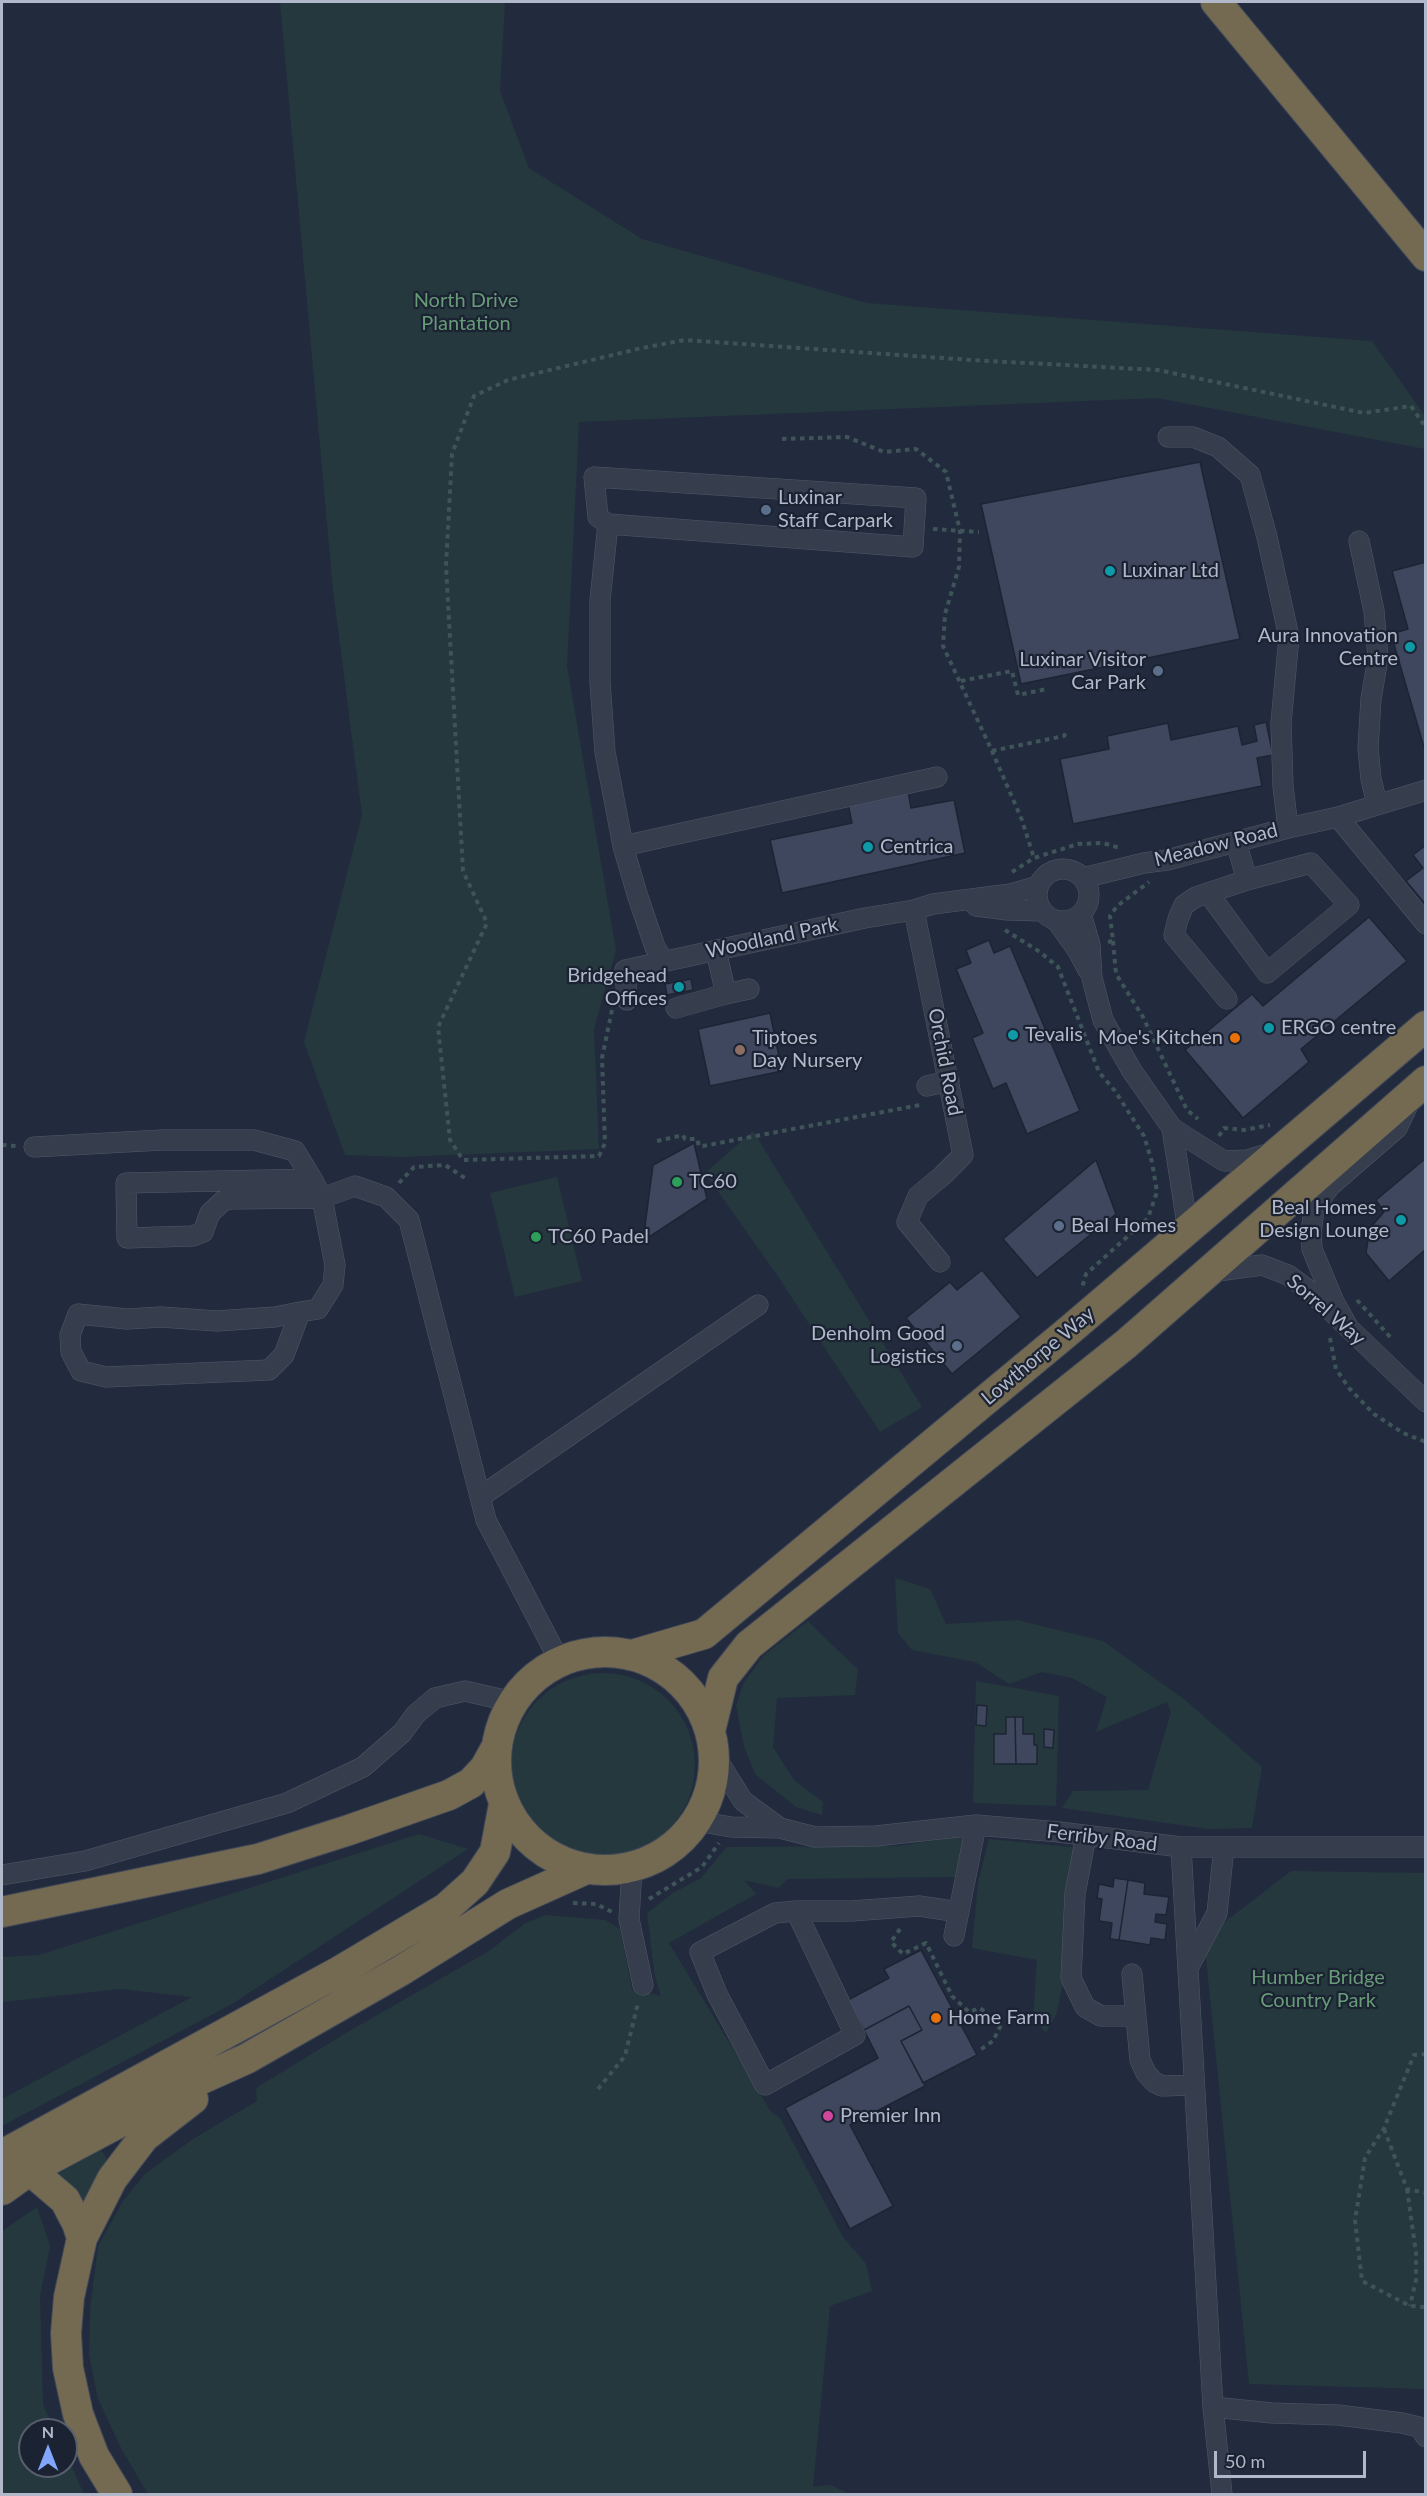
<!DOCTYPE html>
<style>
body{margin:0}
#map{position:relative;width:1427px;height:2496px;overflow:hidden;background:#222b3d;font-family:Lato,sans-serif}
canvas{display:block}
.frame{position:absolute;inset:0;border:3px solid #b1b8c9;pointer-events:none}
.north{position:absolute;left:18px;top:2418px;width:60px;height:60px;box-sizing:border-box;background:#1b2232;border:2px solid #575e6e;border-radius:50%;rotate:0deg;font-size:16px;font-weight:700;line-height:24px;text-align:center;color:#b1b8c9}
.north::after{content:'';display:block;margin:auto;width:21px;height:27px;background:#82a5fd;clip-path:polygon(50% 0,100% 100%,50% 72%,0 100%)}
.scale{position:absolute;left:1214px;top:2451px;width:152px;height:27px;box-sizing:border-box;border:3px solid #b1b8c9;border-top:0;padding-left:8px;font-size:18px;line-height:21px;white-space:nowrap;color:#b1b8c9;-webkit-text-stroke:4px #1b2232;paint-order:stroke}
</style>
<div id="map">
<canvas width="1427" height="2496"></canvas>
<div class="frame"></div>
<div class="north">N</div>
<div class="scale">50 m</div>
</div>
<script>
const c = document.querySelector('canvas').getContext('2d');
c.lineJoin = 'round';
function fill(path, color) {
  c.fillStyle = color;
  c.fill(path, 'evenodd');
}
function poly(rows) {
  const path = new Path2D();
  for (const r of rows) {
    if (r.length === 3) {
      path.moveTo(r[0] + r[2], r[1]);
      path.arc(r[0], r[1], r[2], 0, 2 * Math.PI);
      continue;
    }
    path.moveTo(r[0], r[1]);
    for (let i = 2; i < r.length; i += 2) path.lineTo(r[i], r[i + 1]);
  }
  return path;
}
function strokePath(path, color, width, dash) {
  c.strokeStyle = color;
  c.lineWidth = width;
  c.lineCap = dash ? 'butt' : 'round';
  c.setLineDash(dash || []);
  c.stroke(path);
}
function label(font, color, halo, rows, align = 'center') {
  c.font = font + ' Lato,sans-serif';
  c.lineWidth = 4.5;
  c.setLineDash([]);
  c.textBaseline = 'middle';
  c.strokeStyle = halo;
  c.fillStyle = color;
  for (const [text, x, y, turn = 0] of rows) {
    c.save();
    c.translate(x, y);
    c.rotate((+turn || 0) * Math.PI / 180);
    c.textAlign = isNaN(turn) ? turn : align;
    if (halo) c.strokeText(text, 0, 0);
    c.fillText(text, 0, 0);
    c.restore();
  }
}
const green = poly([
 [280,2,505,2,500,91,529,168,642,239,867,303,1372,341,1425,416,1425,449,1157,398,579,422,567,666,616,950,594,1029,599,1149,402,1157,345,1155,304,1042,362,815,333,590],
 [753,1131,922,1407,880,1432,777,1275,705,1173],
 [557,1177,582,1281,515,1297,490,1193],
 [895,1578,930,1589,946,1624,1017,1620,1103,1641,1185,1700,1262,1767,1252,1828,1208,1829,1062,1808,1073,1791,1148,1790,1171,1712,1167,1702,1096,1732,1107,1697,1072,1678,1042,1672,1009,1684,975,1662,912,1650,898,1633],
 [808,1621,858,1670,855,1695,777,1698,773,1747,794,1780,823,1802,822,1815,796,1807,755,1774,744,1746,736,1706,743,1684,764,1655],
 [603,1765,92],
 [976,1681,1059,1696,1056,1806,973,1803],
 [1023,1717,1023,1734,1034,1745,1037,1745,1037,1764,994,1764,994,1734,1006,1734,1006,1718],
 [419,1834,468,1849,232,2004,2,2126,2,2099,192,1997,120,1989,2,2002,2,1957,39,1955],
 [958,1837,966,1838,957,1877,787,1879,779,1888,744,1880,756,1894,669,1943,771,2112,780,2118,843,2237,866,2264,872,2291,830,2306,813,2487,831,2485,849,2494,148,2494,122,2450,98,2399,89,2355,90,2311,98,2246,123,2201,146,2173,193,2139,257,2101,256,2088,346,2033,489,1951,524,1924,546,1915,605,1920,620,1929,632,1989,661,1996,655,1977,647,1913,673,1893,701,1878,727,1847,898,1846],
 [989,1839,1080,1848,1067,1966,1056,2015,1046,2033,1033,2018,1037,1960,972,1948,978,1883],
 [1291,1871,1425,1873,1425,2389,1249,2384,1204,1938],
 [101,2150,106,2157,106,2161,64,2235,59,2214,35,2187,94,2152],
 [37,2207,50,2246,40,2296,43,2405,55,2430,30,2430,30,2466,66,2466,66,2454,84,2494,2,2494,2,2231]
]);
const building = poly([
 [1200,462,1240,639,1021,684,981,504,1200,462],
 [1426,562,1426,754,1391,634,1408,629,1392,571,1426,562],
 [1266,722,1273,755,1257,758,1262,786,1073,824,1060,759,1109,749,1107,736,1168,723,1171,740,1238,726,1242,745,1257,741,1254,725,1266,722],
 [908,791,911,808,954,800,965,853,782,893,770,840,852,823,848,804,908,791],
 [1426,845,1426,905,1406,881,1423,868,1413,855,1426,845],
 [1369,917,1407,961,1301,1049,1309,1062,1243,1118,1185,1050,1252,994,1263,1006,1369,917],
 [989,940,994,953,1010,946,1080,1111,1027,1134,1006,1083,993,1089,972,1038,983,1033,956,969,971,963,966,950,989,940],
 [691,979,693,990,667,995,665,984,691,979],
 [770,1013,782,1071,710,1086,698,1029,770,1013],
 [694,1143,707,1199,643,1241,653,1165,694,1143],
 [1426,1158,1426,1249,1389,1281,1366,1253,1370,1228,1384,1212,1376,1200,1426,1158],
 [1096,1160,1116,1214,1037,1278,1003,1239,1096,1160],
 [982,1270,1021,1317,952,1374,906,1318,950,1282,957,1290,982,1270],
 [977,1705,987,1706,986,1726,976,1725,977,1705],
 [1006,1717,1015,1717,1016,1764,994,1764,994,1734,1006,1734,1006,1717],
 [1015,1717,1023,1717,1023,1734,1034,1734,1034,1745,1037,1745,1037,1764,1016,1764,1015,1717],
 [1044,1729,1054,1730,1053,1748,1044,1747,1044,1729],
 [1114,1878,1128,1880,1119,1940,1110,1939,1112,1923,1099,1921,1102,1899,1097,1898,1099,1884,1113,1887,1114,1878],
 [1128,1880,1145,1883,1144,1894,1169,1897,1166,1915,1156,1914,1155,1922,1167,1924,1165,1940,1151,1938,1150,1945,1119,1940,1128,1880],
 [921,1950,977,2055,923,2083,901,2041,922,2030,909,2006,864,2030,848,2000,889,1978,884,1969,921,1950],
 [909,2006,922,2030,901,2041,925,2086,850,2125,893,2206,850,2229,785,2108,878,2058,864,2030,909,2006]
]);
const path = poly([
 [782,439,847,437,884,452,916,449,946,472,960,531,959,567,945,614,943,646,992,751,1022,820,1034,858],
 [933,529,979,532],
 [961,681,1012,671,1018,695,1047,689],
 [992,751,1064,736,1068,730],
 [1012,872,1034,858,1078,844,1103,843,1120,848],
 [1005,930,1040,952,1058,967,1099,1072,1115,1091,1144,1136,1152,1162,1157,1192,1148,1218,1086,1274,1082,1288],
 [1113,941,1116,974,1143,1017,1187,1110,1198,1119],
 [1108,942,1113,941,1110,916,1117,906,1149,882],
 [612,1010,602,1058,605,1143,599,1156,463,1160,450,1140,438,1027,487,923,463,871,446,566,452,454,474,396,508,380,642,348,685,340,971,360,1158,370,1364,413,1411,406,1426,428],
 [1219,1136,1224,1128,1244,1130,1270,1125],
 [657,1141,683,1135,685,1139,697,1139,699,1146,703,1146,920,1105],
 [2,1145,16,1146],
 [399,1183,414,1167,445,1165,468,1180],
 [1357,1300,1392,1339],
 [1330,1338,1336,1369,1349,1388,1374,1414,1403,1433,1426,1442],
 [649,1899,702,1867,719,1843],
 [573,1903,596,1904,612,1912],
 [900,1929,891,1942,903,1954,926,1943,952,1996,969,2012,980,2008,1001,2025,993,2041,980,2050],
 [1426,2054,1414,2055,1384,2128,1365,2158,1355,2220,1362,2281,1410,2306,1426,2307],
 [598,2089,625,2056,638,2003],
 [1384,2129,1407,2189,1426,2193],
 [1407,2189,1416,2253,1416,2280,1410,2306]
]);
const minor = poly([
 [1168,437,1193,437,1218,447,1250,475,1267,537,1289,637,1281,723,1283,786,1288,828],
 [594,477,916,498,913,547,608,524,598,517,594,477],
 [608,524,600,600,600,682,605,752,623,846,637,894,655,947,663,961],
 [1359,541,1374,611,1378,658,1371,699,1368,748,1371,779,1377,804],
 [1338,817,1426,924],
 [623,846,937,777],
 [1063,895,26],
 [1083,878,1144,863,1167,860,1288,828,1338,817,1426,790],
 [1208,893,1267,973,1349,905,1311,863,1247,880],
 [976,906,1008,910,1042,911],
 [914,910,963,1155,942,1176,918,1196,907,1222,940,1262],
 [1081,914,1090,945,1092,978,1103,1020,1132,1071,1172,1128,1224,1161,1247,1160,1270,1153],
 [1056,920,1078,951,1088,970],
 [726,994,749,989],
 [1227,999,1174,935,1178,919,1184,905,1196,897,1247,880,1236,842],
 [627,1000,625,970,865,918,914,910,933,904,1010,894,1038,886],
 [676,1008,726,994,716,951],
 [927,1086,949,1081],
 [1172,1128,1188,1230],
 [34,1147,162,1140,254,1140,295,1151,312,1179,322,1198,231,1199,223,1201,210,1213,203,1232,193,1236,127,1238,126,1183,312,1179],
 [1210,1272,1262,1265,1288,1275,1311,1292,1426,1402],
 [300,1312,284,1355,269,1370,106,1377,81,1371,71,1352,70,1335,78,1314,127,1319,161,1317,217,1321,275,1317,300,1312,318,1309,333,1285,335,1265,322,1198,355,1186,386,1197,409,1220,486,1520,560,1662],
 [1348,1327,1334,1302,1312,1249,1311,1234,1314,1208,1330,1186,1397,1128,1409,1103],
 [480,1497,758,1305],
 [715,1756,743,1801,780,1828],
 [697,1821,731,1827,780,1828,815,1837,876,1836,976,1825,1059,1832,1181,1847,1426,1847],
 [1086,1836,1075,1894,1071,1978,1085,2007,1101,2016,1135,2016],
 [1181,1847,1213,2407,1222,2494],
 [632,1867,629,1919,643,1985],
 [2,1875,85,1861,287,1803,363,1767,402,1733,416,1714,435,1698,465,1691,513,1702],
 [796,1911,855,2035,765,2085,717,1994,700,1952,775,1913,796,1911,852,1911,919,1906,959,1912],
 [954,1936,976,1825],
 [1188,1968,1217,1913,1224,1847],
 [1132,1974,1140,2060,1146,2073,1154,2082,1162,2086,1194,2085],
 [1213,2407,1272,2413,1338,2415,1402,2423,1419,2427,1426,2437]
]);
const highway = poly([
 [1216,2,1426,256],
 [605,1761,109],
 [632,1655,704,1634,1071,1329,1426,1026],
 [710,1731,723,1678,749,1645,1126,1344,1426,1081],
 [2,1912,258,1859,349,1830,449,1795,471,1783,485,1768,496,1748],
 [2,2155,340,1971,446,1908,475,1882,495,1852,504,1804],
 [14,2166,30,2170,65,2200,77,2223,82,2238],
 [2,2190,30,2170,197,2081,246,2059,402,1970,508,1904,586,1869],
 [117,2494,94,2456,78,2414,68,2368,66,2333,69,2297,82,2238,112,2179,144,2137,193,2099]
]);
const markers = [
 [766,510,6,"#5c6f8a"],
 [1110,571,6,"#0f9aa8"],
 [1410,647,6,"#0f9aa8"],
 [1158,671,6,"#5c6f8a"],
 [868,847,6,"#0f9aa8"],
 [679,987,6,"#0f9aa8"],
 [1269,1028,6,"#0f9aa8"],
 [1013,1035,6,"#0f9aa8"],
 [1235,1038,6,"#e8710a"],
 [740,1050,6,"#8d6e63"],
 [677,1182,6,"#2e9e5b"],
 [1401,1220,6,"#0f9aa8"],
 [1059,1226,6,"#5c6f8a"],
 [536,1237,6,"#2e9e5b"],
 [957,1346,6,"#5c6f8a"],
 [936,2018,6,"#e8710a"],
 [828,2116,6,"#d1479c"]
];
const parkNames = [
 ["North Drive",466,301],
 ["Plantation",466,324],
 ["Humber Bridge",1318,1978],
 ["Country Park",1318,2001]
];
const poiNames = [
 ["Luxinar",778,498],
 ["Staff Carpark",778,521],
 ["Luxinar Ltd",1122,571],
 ["Aura Innovation",1398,636,"right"],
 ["Centre",1398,659,"right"],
 ["Luxinar Visitor",1146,660,"right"],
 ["Car Park",1146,683,"right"],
 ["Centrica",880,847],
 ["Bridgehead",667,976,"right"],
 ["Offices",667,999,"right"],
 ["ERGO centre",1281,1028],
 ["Tevalis",1025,1035],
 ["Tiptoes",752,1038],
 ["Day Nursery",752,1061],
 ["Moe's Kitchen",1223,1038,"right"],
 ["TC60",689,1182],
 ["Beal Homes -",1389,1208,"right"],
 ["Design Lounge",1389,1231,"right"],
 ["Beal Homes",1071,1226],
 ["TC60 Padel",548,1237],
 ["Denholm Good",945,1334,"right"],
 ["Logistics",945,1357,"right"],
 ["Home Farm",948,2018],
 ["Premier Inn",840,2116]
];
const streetNames = [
 ["Meadow Road",1216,845,-14],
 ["Woodland Park",772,938,-12],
 ["Orchid Road",945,1062,79],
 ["Sorrel Way",1326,1310,41],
 ["Lowthorpe Way",1038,1356,-40],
 ["Ferriby Road",1102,1838,7]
];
fill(green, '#24383e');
fill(building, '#3e475d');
strokePath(building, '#1d2434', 1.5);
strokePath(minor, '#515868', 21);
strokePath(highway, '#414858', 32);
strokePath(path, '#3f5458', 4, [4.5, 4.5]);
strokePath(minor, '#363d4d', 20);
strokePath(highway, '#746a52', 30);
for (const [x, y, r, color] of markers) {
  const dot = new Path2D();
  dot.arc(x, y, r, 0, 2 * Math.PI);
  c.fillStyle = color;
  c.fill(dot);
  strokePath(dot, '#1b2232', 2);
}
label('20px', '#679b78', '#1b2232', parkNames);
label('20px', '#b1b8c9', '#1b2232', poiNames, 'left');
label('20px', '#b1b8c9', '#1b2232', streetNames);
</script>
